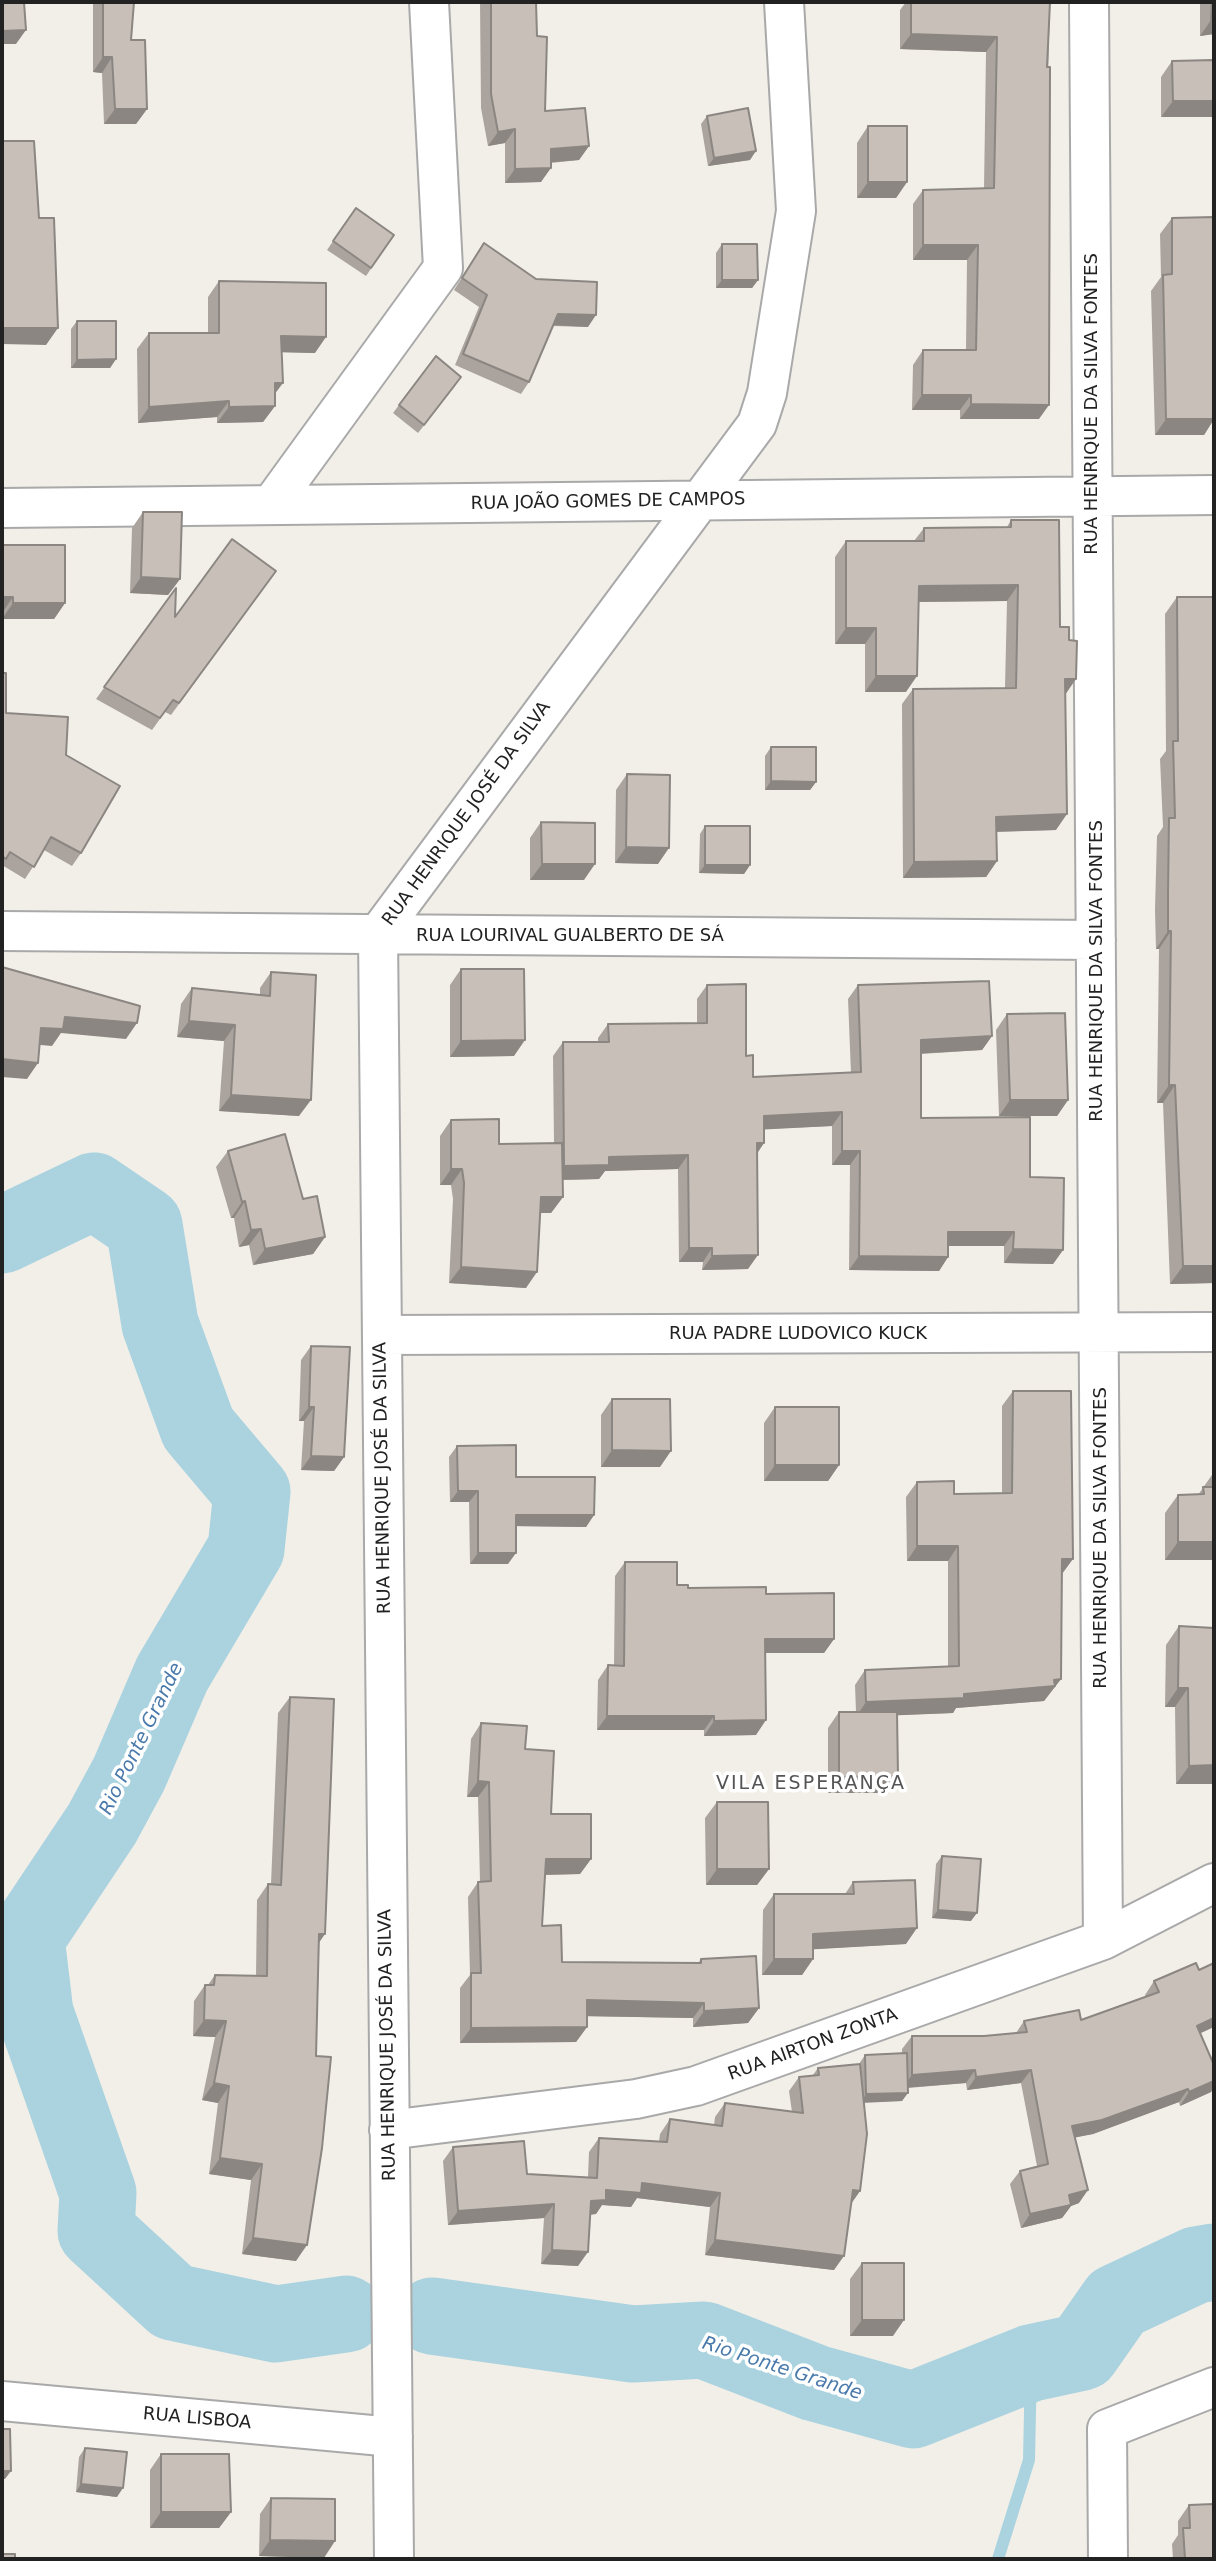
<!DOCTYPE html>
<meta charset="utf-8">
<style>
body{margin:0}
#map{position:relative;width:1216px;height:2561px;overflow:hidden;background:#f2efe9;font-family:"DejaVu Sans",sans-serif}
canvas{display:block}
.frame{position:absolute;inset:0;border:4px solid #222;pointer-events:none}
</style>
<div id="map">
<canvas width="1216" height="2561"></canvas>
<div class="frame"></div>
</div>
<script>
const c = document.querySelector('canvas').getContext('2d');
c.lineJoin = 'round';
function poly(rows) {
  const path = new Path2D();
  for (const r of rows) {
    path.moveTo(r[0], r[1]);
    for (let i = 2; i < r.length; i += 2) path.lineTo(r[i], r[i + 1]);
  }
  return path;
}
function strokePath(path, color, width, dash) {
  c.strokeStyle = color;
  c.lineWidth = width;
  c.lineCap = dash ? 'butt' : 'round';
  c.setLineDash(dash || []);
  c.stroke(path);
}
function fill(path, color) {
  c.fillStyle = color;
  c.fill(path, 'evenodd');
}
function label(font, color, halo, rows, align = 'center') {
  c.font = font + ' "DejaVu Sans",sans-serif';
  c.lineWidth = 7;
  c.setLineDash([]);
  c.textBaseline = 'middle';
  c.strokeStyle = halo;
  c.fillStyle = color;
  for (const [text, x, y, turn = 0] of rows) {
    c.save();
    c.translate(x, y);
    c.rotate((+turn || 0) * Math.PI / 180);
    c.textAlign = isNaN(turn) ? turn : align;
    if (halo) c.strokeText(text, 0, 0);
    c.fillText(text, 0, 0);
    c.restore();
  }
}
const stream = poly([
 [998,2559,1029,2460,1031,2363]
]);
const river = poly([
 [2,1235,94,1191,144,1225,160,1324,198,1428,252,1492,246,1549,172,1674,129,1774,102,1824,26,1938,35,2013,98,2193,96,2231,173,2302,276,2324,346,2314],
 [432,2316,633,2344,704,2340,815,2383,913,2410,1031,2363,1082,2352,1117,2302,1196,2265,1214,2262]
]);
const street = poly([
 [1089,2,1103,1940],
 [271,505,443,268,429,2],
 [2,508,1214,495],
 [2,931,1096,940],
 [382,1335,1214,1332],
 [389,2130,636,2099,696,2086,1103,1940,1214,1883],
 [2,2401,393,2437],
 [394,2559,378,934,757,424,767,393,796,211,784,2],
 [1108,2559,1107,2429,1214,2387]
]);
const wall = poly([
 [93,2,134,2,131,40,147,109,136,124,104,124,102,73,93,72],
 [480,2,536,2,537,36,545,111,589,146,579,160,551,163,541,182,505,183,505,143,488,146,481,108],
 [906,2,1050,2,1039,419,960,419,960,410,912,410,913,365,923,350,966,350,967,260,913,260,913,204,923,190,984,189,986,52,900,49,900,10],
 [1200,2,1214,2,1214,34,1200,36],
 [1214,60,1161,117,1161,77,1172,61],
 [707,116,750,160,708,166,701,124],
 [868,126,907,182,896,198,857,198,857,143],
 [356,208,394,235,366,276,327,250],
 [1214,217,1214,419,1204,435,1155,435,1151,291,1161,277,1160,234,1172,218],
 [484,243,588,327,553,326,529,382,521,394,455,365,479,307,454,290],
 [722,244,758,280,752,288,716,288,716,253],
 [219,281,315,353,282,352,275,394,275,406,263,422,217,423,217,417,138,423,137,349,149,333,208,333,208,297],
 [77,321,116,359,110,368,71,368,71,329],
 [456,385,418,433,393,413,399,405],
 [143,512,180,579,168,595,130,593,132,528],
 [1011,520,1060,627,1065,695,1056,830,997,832,997,861,986,877,903,878,902,704,913,689,1005,688,1007,601,918,602,906,692,865,692,865,644,835,644,835,557,846,541,914,541,924,528,1007,527],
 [2,545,65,603,54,619,2,619],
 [276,571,171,715,165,712,152,730,96,699,176,588,175,617],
 [1177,597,1214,1283,1170,1284,1163,1103,1157,1103,1159,949,1156,949,1155,910,1157,836,1163,827,1160,759,1166,751,1165,614],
 [2,673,6,713,66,755,81,853,72,866,44,850,25,879,2,865],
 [771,747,816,782,810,790,765,790,765,756],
 [627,774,658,864,615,863,616,790],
 [541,822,584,880,530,880,530,838],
 [705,826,750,865,744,874,699,873,700,834],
 [461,969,514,1056,450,1057,450,985],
 [271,972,299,1116,219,1111,224,1041,177,1037,181,1004,192,988,260,995,260,988],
 [707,985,746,1056,753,1077,851,1073,848,999,858,985,992,1036,982,1050,921,1054,921,1118,1030,1177,1063,1250,1053,1264,1004,1263,1004,1246,948,1246,948,1257,939,1271,849,1270,850,1165,832,1165,832,1126,764,1129,764,1143,757,1154,748,1269,702,1270,703,1262,679,1262,678,1169,605,1171,599,1179,563,1180,563,1197,551,1213,540,1213,526,1288,449,1283,453,1199,451,1185,440,1185,440,1136,451,1120,499,1144,554,1143,553,1056,563,1042,598,1042,598,1038,608,1024,697,1023,697,999],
 [1007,1014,1068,1100,1057,1116,999,1116,996,1030],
 [228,1151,303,1199,325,1237,313,1254,253,1265,249,1245,239,1247,234,1218,231,1218,216,1167],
 [311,1346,344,1457,334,1471,301,1470,304,1421,299,1421,301,1360],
 [1013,1391,1062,1574,1061,1679,1044,1701,956,1708,953,1713,897,1715,898,1776,886,1793,828,1793,828,1728,839,1712,856,1712,855,1685,865,1670,948,1666,948,1561,907,1561,906,1497,917,1482,954,1494,1002,1493,1002,1406],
 [612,1399,660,1467,601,1467,601,1415],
 [775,1407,839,1465,828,1481,764,1481,764,1423],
 [457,1446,516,1477,594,1515,586,1527,516,1526,508,1564,470,1564,469,1502,450,1502,449,1457],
 [1214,1472,1214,1560,1165,1560,1165,1513,1178,1495,1198,1495],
 [625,1562,677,1585,688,1588,766,1594,834,1639,824,1653,765,1653,756,1735,704,1736,704,1730,597,1730,598,1680,608,1665,614,1665,615,1576],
 [1179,1626,1214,1784,1176,1784,1175,1707,1165,1707,1166,1645],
 [290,1697,319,1943,296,2261,242,2254,251,2180,209,2174,218,2103,202,2100,215,2037,193,2036,194,2001,205,1985,208,1985,215,1975,256,1976,257,1900,268,1884,271,1884,278,1713],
 [481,1723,525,1749,551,1814,591,1859,580,1874,545,1875,542,1926,562,1962,698,1963,701,1959,759,2008,748,2023,693,2027,693,2018,587,2016,587,2027,576,2042,460,2043,460,1988,470,1975,468,1897,478,1882,480,1882,478,1797,467,1797,471,1739],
 [717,1802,769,1869,757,1885,706,1885,705,1818],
 [942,1856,971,1921,932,1918,936,1864],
 [853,1882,906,1944,813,1949,813,1959,802,1975,762,1975,763,1910,774,1894,845,1894],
 [1154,1981,1200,2034,1214,2065,1214,2087,1211,2092,1180,2106,1179,2102,1093,2134,1075,2137,1079,2203,1071,2206,1062,2218,1021,2228,1010,2184,1020,2171,1037,2166,1021,2083,967,2090,966,2083,908,2088,902,2101,864,2102,860,2191,851,2204,834,2270,705,2255,710,2207,637,2198,631,2207,602,2205,596,2214,590,2215,578,2266,541,2264,544,2218,448,2225,443,2161,453,2147,527,2174,588,2177,589,2152,599,2138,659,2142,660,2134,670,2119,714,2125,715,2117,725,2103,792,2112,789,2091,799,2077,813,2075,818,2068,859,2064,865,2055,902,2054,902,2049,912,2036,984,2036,1016,2033,1024,2021,1081,2020,1146,1997,1145,1995],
 [862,2263,893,2336,850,2336,850,2279],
 [85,2448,117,2497,76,2492,79,2457],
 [161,2454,231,2512,219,2528,150,2528,150,2470],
 [271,2498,324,2558,259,2556,260,2514],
 [1189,2505,1214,2559,1173,2559,1172,2544,1178,2535,1178,2521]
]);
const shadedWall = poly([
 [1211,20,1214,20,1214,34,1200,36],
 [26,30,16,44,2,44,2,31],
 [911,34,997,37,986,52,900,49],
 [103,57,112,57,102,73,93,72],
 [1173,101,1214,101,1214,117,1161,117],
 [115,109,147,109,136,124,104,124],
 [515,129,505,143,488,146,498,132],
 [589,146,579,160,541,163,551,149],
 [756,151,750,160,708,166,714,158],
 [551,168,541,182,505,183,515,169],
 [868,182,907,182,896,198,857,198],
 [923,245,978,245,967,260,913,260],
 [722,280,758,280,752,288,716,288],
 [558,314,596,315,588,327,550,325],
 [2,328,58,328,46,345,2,344],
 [281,336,326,337,315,353,270,352],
 [116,359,110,368,71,368,77,360],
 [275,383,283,383,271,399],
 [922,395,971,395,960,410,912,410],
 [229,401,217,417,138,423,149,407],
 [971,404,1049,405,1039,419,960,419],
 [275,406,263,422,217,423,229,407],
 [1166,419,1214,419,1204,435,1155,435],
 [141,577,180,579,168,595,130,593],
 [1018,585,1007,601,908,602,919,586],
 [2,597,13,597,2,613],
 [13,603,65,603,54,619,2,619],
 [846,628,876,628,865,644,835,644],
 [876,676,917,676,906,692,865,692],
 [1065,679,1076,679,1065,695],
 [771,781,816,782,810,790,765,790],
 [1067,814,1056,830,985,832,996,817],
 [626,847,669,848,658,864,615,863],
 [997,861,986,877,903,878,914,862],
 [542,864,595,864,584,880,530,880],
 [705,865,750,865,744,874,699,873],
 [1168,931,1171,931,1159,949,1156,949],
 [65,1017,137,1023,126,1039,61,1033,52,1046,30,1044,41,1028],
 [189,1021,235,1025,224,1041,177,1037],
 [992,1036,982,1050,911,1054,921,1040],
 [525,1040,514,1056,450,1057,461,1041],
 [2,1059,38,1063,27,1079,2,1077],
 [1169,1085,1175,1085,1163,1103,1157,1103],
 [231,1095,311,1100,299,1116,219,1111],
 [1010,1100,1068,1100,1057,1116,999,1116],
 [842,1112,832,1126,754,1130,764,1116],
 [757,1143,764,1143,754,1157],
 [842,1151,860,1151,850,1165,832,1165],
 [688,1155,678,1169,605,1171,599,1179,554,1180,564,1166,609,1157],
 [451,1169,462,1169,451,1185,440,1185],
 [541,1197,563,1197,551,1213,530,1213],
 [245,1201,234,1218,231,1218,242,1202],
 [261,1229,249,1245,239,1247,251,1230],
 [948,1232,1014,1232,1004,1246,938,1246],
 [325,1237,313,1254,253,1265,265,1249],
 [689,1248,712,1248,703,1262,679,1262],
 [1013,1249,1063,1250,1053,1264,1004,1263],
 [758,1255,748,1269,702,1270,712,1256],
 [859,1256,948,1257,939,1271,849,1270],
 [1183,1266,1214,1266,1214,1283,1170,1284],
 [461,1267,537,1272,526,1288,449,1283],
 [309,1407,314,1407,304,1421,299,1421],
 [612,1450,671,1451,660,1467,601,1467],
 [311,1456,344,1457,334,1471,301,1470],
 [775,1465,839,1465,828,1481,764,1481],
 [458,1491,478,1491,469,1502,450,1502],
 [516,1515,594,1515,586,1527,508,1526],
 [1178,1542,1214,1542,1214,1560,1165,1560],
 [917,1546,958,1546,948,1561,907,1561],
 [478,1553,516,1553,508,1564,470,1564],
 [1062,1559,1073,1559,1062,1574],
 [765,1639,834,1639,824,1653,755,1653],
 [1061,1679,1044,1701,956,1708,953,1713,856,1717,866,1702,964,1694],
 [1178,1688,1188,1688,1175,1707,1165,1707],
 [607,1716,714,1716,704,1730,597,1730],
 [766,1720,756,1735,704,1736,714,1721],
 [1214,1765,1214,1784,1176,1784,1189,1766],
 [898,1776,886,1793,828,1793,839,1777],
 [478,1781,489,1782,478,1797,467,1797],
 [546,1859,591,1859,580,1874,535,1875],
 [717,1869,769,1869,757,1885,706,1885],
 [938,1910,977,1913,971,1921,932,1918],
 [917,1928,906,1944,802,1950,813,1934],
 [319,1934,325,1934,314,1950],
 [774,1959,813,1959,802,1975,762,1975],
 [587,2000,704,2003,693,2018,576,2016],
 [759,2008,748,2023,693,2027,704,2011],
 [1214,2018,1214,2027,1188,2039,1197,2026],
 [204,2020,226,2021,215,2037,193,2036],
 [587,2027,576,2042,460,2043,471,2028],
 [975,2070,966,2083,902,2088,912,2075],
 [1031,2070,1021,2083,967,2090,976,2077],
 [1214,2081,1214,2087,1211,2092,1180,2106,1189,2092],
 [214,2083,229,2086,218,2103,202,2100],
 [1188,2089,1179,2102,1093,2134,1063,2140,1072,2126],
 [908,2093,902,2101,861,2103,866,2094],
 [220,2158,262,2164,251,2180,209,2174],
 [642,2183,720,2193,710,2207,637,2198,631,2207,602,2205,596,2214,581,2215,591,2201,606,2190],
 [853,2190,860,2191,850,2205],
 [1088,2190,1079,2203,1071,2206,1062,2218,1021,2228,1030,2214,1069,2195],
 [554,2204,544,2218,448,2225,458,2211],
 [253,2238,307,2245,296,2261,242,2254],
 [715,2240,844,2256,834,2270,705,2255],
 [552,2250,588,2252,578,2266,541,2264],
 [862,2320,904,2320,893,2336,850,2336],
 [2,2471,11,2471,5,2479,2,2479],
 [81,2484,123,2488,117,2497,76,2492],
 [161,2512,231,2512,219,2528,150,2528],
 [270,2540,335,2541,324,2558,259,2556]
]);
const building = poly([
 [2,2,24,2,26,30,2,31,2,2],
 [103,2,134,2,131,40,145,40,147,109,115,109,112,57,103,57,103,2],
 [491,2,536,2,537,36,547,37,545,111,585,108,589,146,551,149,551,168,515,169,515,129,498,132,491,94,491,2],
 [911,2,1050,2,1047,67,1050,67,1049,405,971,404,971,395,922,395,923,350,976,350,978,245,923,245,923,190,994,188,997,37,911,34,911,2],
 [1212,2,1214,2,1214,20,1211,20,1212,2],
 [1214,60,1214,101,1173,101,1172,61,1214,60],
 [748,108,756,151,714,158,707,116,748,108],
 [868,126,907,126,907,182,868,182,868,126],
 [2,141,34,141,39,218,54,218,58,328,2,328,2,141],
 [356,208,394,235,371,268,333,241,356,208],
 [1214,217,1214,419,1166,419,1163,275,1172,274,1172,218,1214,217],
 [484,243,536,279,597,282,596,315,558,314,529,382,463,354,487,295,462,278,484,243],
 [722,244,757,244,758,280,722,280,722,244],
 [219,281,326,283,326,337,281,336,283,383,275,383,275,406,229,407,229,401,149,407,149,333,219,333,219,281],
 [77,321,116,321,116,359,77,360,77,321],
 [436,356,461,377,424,425,399,405,436,356],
 [143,512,182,512,180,579,141,577,143,512],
 [1011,520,1059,520,1060,627,1069,627,1069,640,1077,641,1076,679,1065,679,1067,814,996,817,997,861,914,862,913,689,1016,688,1018,585,919,586,917,676,876,676,876,628,846,628,846,541,924,541,924,528,1011,527,1011,520],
 [232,539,276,571,179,703,173,700,160,718,104,687,176,588,175,617,232,539],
 [2,545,65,545,65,603,13,603,13,597,2,597,2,545],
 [1177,597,1214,597,1214,1266,1183,1266,1175,1085,1169,1085,1171,931,1168,931,1168,892,1169,818,1175,818,1173,741,1178,741,1177,597],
 [2,673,6,673,6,713,68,717,66,755,120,786,81,853,51,837,34,867,10,852,6,859,2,856,2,673],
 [771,747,816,747,816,782,771,781,771,747],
 [627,774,670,775,669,848,626,847,627,774],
 [541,822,595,823,595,864,542,864,541,822],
 [705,826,750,826,750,865,705,865,705,826],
 [2,967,140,1006,137,1023,65,1017,63,1029,41,1028,38,1063,2,1059,2,967],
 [461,969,524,969,525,1040,461,1041,461,969],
 [271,972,316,975,311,1100,231,1095,235,1025,189,1021,192,988,270,996,271,972],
 [989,981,992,1036,921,1040,921,1118,1030,1117,1030,1177,1064,1178,1063,1250,1013,1249,1014,1232,948,1232,948,1257,859,1256,860,1151,842,1151,842,1112,764,1116,764,1143,757,1143,758,1255,712,1256,712,1248,689,1248,688,1155,609,1157,609,1165,564,1166,563,1042,609,1042,608,1024,707,1023,707,985,746,984,746,1056,753,1055,753,1077,861,1072,858,985,989,981],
 [1065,1013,1068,1100,1010,1100,1007,1014,1065,1013],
 [499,1119,499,1144,562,1143,563,1197,541,1197,537,1272,461,1267,464,1183,462,1169,451,1169,451,1120,499,1119],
 [285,1134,303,1199,317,1196,325,1237,265,1249,261,1229,251,1230,245,1201,242,1202,228,1151,285,1134],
 [311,1346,350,1347,344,1457,311,1456,314,1407,309,1407,311,1346],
 [1013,1391,1071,1391,1073,1559,1062,1559,1061,1679,1054,1680,1055,1686,964,1694,964,1698,866,1702,865,1670,959,1666,958,1546,917,1546,917,1482,954,1481,954,1494,1012,1493,1013,1391],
 [612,1399,670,1399,671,1451,612,1450,612,1399],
 [775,1407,839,1407,839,1465,775,1465,775,1407],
 [516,1445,516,1477,595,1477,594,1515,516,1515,516,1553,478,1553,478,1491,458,1491,457,1446,516,1445],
 [1203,1487,1214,1487,1214,1542,1178,1542,1178,1495,1204,1494,1203,1487],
 [625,1562,677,1562,677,1585,688,1585,688,1588,766,1587,766,1594,834,1593,834,1639,765,1639,766,1720,714,1721,714,1716,607,1716,608,1665,624,1666,625,1562],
 [1179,1626,1214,1628,1214,1765,1189,1766,1188,1688,1178,1688,1179,1626],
 [290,1697,334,1699,325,1934,319,1934,316,2056,331,2057,322,2148,307,2245,253,2238,262,2164,220,2158,229,2086,214,2083,226,2021,204,2020,205,1985,214,1985,215,1975,267,1976,268,1884,281,1885,290,1697],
 [839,1712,897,1712,898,1776,839,1777,839,1712],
 [481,1723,527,1726,525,1749,554,1751,551,1814,591,1814,591,1859,546,1859,542,1926,561,1925,562,1962,701,1963,701,1959,756,1956,759,2008,704,2011,704,2003,587,2000,587,2027,471,2028,471,1973,481,1973,478,1882,491,1881,489,1782,478,1781,481,1723],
 [717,1802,768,1802,769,1869,717,1869,717,1802],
 [942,1856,981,1859,977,1913,938,1910,942,1856],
 [915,1880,917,1928,813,1934,813,1959,774,1959,774,1894,854,1894,853,1882,915,1880],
 [1196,1963,1199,1970,1214,1963,1214,2018,1197,2026,1214,2065,1214,2081,1189,2092,1188,2089,1102,2120,1072,2126,1088,2190,1069,2195,1071,2205,1030,2214,1020,2171,1048,2164,1031,2070,976,2077,975,2070,912,2075,912,2036,984,2036,1027,2032,1024,2021,1079,2010,1081,2020,1159,1992,1154,1981,1196,1963],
 [907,2053,908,2093,866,2094,865,2055,907,2053],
 [860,2064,867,2134,860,2191,853,2190,844,2256,715,2240,720,2193,642,2183,641,2193,606,2190,606,2200,591,2201,588,2252,552,2250,554,2204,458,2211,453,2147,524,2141,527,2174,597,2178,599,2138,667,2142,670,2119,722,2126,725,2103,803,2113,799,2077,819,2075,818,2068,860,2064],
 [862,2263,904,2263,904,2320,862,2320,862,2263],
 [2,2429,10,2429,11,2471,2,2471,2,2429],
 [85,2448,127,2452,123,2488,81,2484,85,2448],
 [161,2454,229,2454,231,2512,161,2512,161,2454],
 [271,2498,335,2499,335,2541,270,2540,271,2498],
 [1214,2504,1214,2559,1185,2559,1183,2528,1190,2528,1189,2505,1214,2504],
 [2,2554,15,2554,15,2559,2,2559,2,2554]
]);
const streetNames = [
 ["RUA HENRIQUE DA SILVA FONTES",1092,404,-90],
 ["RUA JOÃO GOMES DE CAMPOS",608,502,-1],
 ["RUA HENRIQUE JOSÉ DA SILVA",467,814,-54],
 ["RUA LOURIVAL GUALBERTO DE SÁ",570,936],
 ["RUA HENRIQUE DA SILVA FONTES",1097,971,-90],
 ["RUA PADRE LUDOVICO KUCK",798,1334],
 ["RUA HENRIQUE JOSÉ DA SILVA",383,1478,-91],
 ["RUA HENRIQUE DA SILVA FONTES",1101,1538,-90],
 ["RUA HENRIQUE JOSÉ DA SILVA",388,2045,-91],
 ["RUA AIRTON ZONTA",813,2045,-20],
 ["RUA LISBOA",197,2419,5]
];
const waterNames = [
 ["Rio Ponte Grande",142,1739,-64],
 ["Rio Ponte Grande",782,2369,18]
];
const neighbourhoodNames = [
 ["VILA ESPERANÇA",811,1784]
];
strokePath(stream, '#aad3df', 12);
strokePath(river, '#aad3df', 77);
strokePath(street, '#a9a9a9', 42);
strokePath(street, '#fff', 38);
fill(wall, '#aba49e');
fill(shadedWall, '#8b8681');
fill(building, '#c7bfb8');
strokePath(building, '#8b8681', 2);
label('18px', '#222', '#fff', streetNames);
label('italic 19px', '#4a7aab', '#fff', waterNames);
c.letterSpacing = '2px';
label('19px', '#555', '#fff', neighbourhoodNames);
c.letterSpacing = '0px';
</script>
